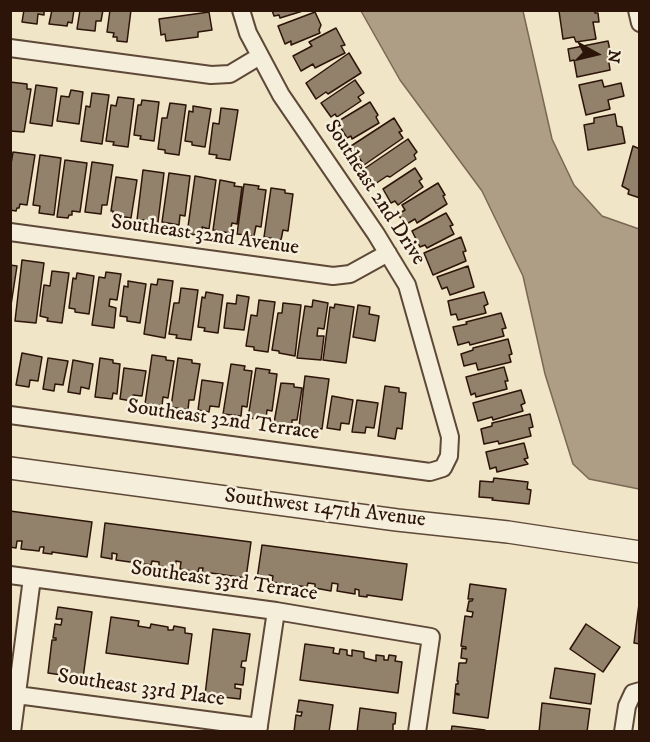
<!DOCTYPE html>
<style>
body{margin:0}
#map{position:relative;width:650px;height:742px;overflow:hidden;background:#f0e5c6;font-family:"IM FELL DW Pica",serif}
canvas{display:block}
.frame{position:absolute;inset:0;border:12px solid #2d1409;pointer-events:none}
.north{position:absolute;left:566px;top:24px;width:60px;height:60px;-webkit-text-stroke:4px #f5eeda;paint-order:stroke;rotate:98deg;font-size:16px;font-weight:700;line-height:24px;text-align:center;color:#2d1409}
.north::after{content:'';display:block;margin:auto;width:21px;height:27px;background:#2d1409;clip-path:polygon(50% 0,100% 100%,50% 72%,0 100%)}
</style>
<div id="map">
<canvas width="650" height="742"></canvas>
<div class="frame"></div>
<div class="north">N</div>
</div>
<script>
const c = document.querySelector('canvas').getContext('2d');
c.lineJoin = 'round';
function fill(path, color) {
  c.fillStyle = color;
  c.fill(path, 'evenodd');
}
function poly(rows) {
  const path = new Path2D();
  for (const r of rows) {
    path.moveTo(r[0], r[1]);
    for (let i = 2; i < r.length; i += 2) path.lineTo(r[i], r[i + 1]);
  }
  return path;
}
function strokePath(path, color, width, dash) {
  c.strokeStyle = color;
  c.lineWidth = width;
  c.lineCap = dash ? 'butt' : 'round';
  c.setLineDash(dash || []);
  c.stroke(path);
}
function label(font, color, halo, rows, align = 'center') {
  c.font = font + ' "IM FELL DW Pica",serif';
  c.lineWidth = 5;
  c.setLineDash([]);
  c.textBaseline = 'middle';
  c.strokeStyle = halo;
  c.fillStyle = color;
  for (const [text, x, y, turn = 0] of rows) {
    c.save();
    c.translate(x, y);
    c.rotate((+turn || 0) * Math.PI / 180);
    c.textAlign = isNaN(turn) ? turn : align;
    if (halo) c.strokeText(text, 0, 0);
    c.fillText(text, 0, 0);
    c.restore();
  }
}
const water = poly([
 [361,11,523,11,552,139,574,185,602,216,639,229,639,489,589,479,573,464,545,374,523,276,482,191,400,80,361,11]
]);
const building = poly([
 [24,10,44,10,44,15,38,14,37,24,22,22,24,10],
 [52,10,74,10,72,23,68,22,67,26,49,24,52,10],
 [80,10,103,10,101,21,96,21,95,31,77,29,80,10],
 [110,10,131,10,127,42,117,41,117,37,113,37,114,33,107,32,110,10],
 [272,10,306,10,280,18,279,15,274,16,272,10],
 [595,10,595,13,598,13,599,22,593,22,596,39,576,42,574,37,563,39,559,11,595,10],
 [209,12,212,30,198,32,198,37,166,41,165,34,161,35,159,19,209,12],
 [315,12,321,25,319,30,320,33,291,45,291,41,285,44,278,26,315,12],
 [336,28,345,45,341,46,345,53,315,68,313,64,301,71,293,56,312,46,309,42,336,28],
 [608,41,611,55,608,56,610,70,577,77,574,60,570,61,568,49,608,41],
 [349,53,361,73,328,94,326,92,316,99,306,83,349,53],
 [355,80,364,93,358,97,361,101,337,117,335,114,331,117,321,103,355,80],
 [602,80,604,87,621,83,624,96,608,100,610,109,586,115,579,85,602,80],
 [10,82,27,84,27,89,31,89,24,132,10,131,10,82],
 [36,85,57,88,52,126,30,123,36,85],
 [71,90,83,92,79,124,57,121,61,96,69,97,71,90],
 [92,93,109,95,102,144,81,141,86,106,90,107,92,93],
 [118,97,134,99,128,147,113,145,114,142,106,141,111,105,116,106,118,97],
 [142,100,159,102,154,141,140,139,141,136,134,135,138,105,141,105,142,100],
 [370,102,378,115,376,117,379,123,352,139,351,136,347,138,337,122,370,102],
 [170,103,186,105,179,155,165,153,165,150,158,149,162,118,167,118,170,103],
 [193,106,211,109,205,147,192,145,192,142,185,141,189,111,193,112,193,106],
 [221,108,238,110,230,160,216,158,217,155,209,154,213,123,219,124,221,108],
 [615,114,617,126,622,127,625,143,588,150,584,125,594,123,594,118,615,114],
 [394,118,402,131,399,132,403,138,364,165,351,146,394,118],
 [408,139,417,152,414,155,416,159,390,177,387,176,375,184,364,169,408,139],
 [633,146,640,149,640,198,628,194,629,190,622,186,633,146],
 [13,152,35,155,27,205,20,204,19,208,17,208,16,211,10,210,10,170,13,152],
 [40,155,61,158,54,215,39,213,40,206,33,205,40,155],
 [65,160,87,163,80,212,72,211,72,215,69,215,68,218,57,217,65,160],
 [92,162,113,165,107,205,102,205,101,214,85,212,92,162],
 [415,168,422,179,419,181,423,187,398,205,395,201,391,203,383,189,415,168],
 [143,170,164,173,157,230,142,228,144,220,137,220,143,170],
 [169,173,190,176,185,216,180,215,179,225,162,222,169,173],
 [195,176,216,180,209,229,202,227,202,232,198,232,198,235,187,234,195,176],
 [116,177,137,180,131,218,113,215,113,211,111,211,116,177],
 [220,180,235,183,234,186,242,187,237,224,232,223,230,233,213,230,220,180],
 [438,183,445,195,443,196,447,204,417,223,415,219,405,225,398,214,405,210,402,205,438,183],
 [244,184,259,186,258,189,266,190,261,227,256,226,254,236,237,234,244,184],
 [271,188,285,190,285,193,293,194,288,231,283,230,281,240,264,237,271,188],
 [446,213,453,225,450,226,454,234,427,248,425,245,420,247,412,231,446,213],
 [461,237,466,251,463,252,466,261,433,275,424,253,461,237],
 [22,260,44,263,36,323,15,321,22,260],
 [10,265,17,266,11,305,10,305,10,265],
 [468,266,474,287,450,295,447,287,442,289,437,277,468,266],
 [52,271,69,273,62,323,47,321,48,318,40,316,44,285,50,286,52,271],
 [106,272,121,274,117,300,110,299,109,306,116,308,114,328,92,325,99,277,105,278,106,272],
 [77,273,94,276,89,314,75,312,75,309,69,308,73,278,76,279,77,273],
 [158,279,173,281,165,338,144,334,151,284,157,285,158,279],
 [128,281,146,284,140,323,127,321,127,317,120,316,124,286,128,287,128,281],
 [181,288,198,290,191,340,176,338,177,335,169,334,174,303,179,303,181,288],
 [206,292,223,295,218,333,204,331,205,328,198,327,202,297,205,298,206,292],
 [484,292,488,304,484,306,486,313,458,320,456,314,451,315,448,301,484,292],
 [237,295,249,297,244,330,224,328,227,303,236,304,237,295],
 [259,300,275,302,268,352,254,350,254,347,246,346,251,315,257,316,259,300],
 [313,300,328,303,324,329,318,328,317,336,324,336,321,360,297,358,305,306,312,307,313,300],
 [283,303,301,305,295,356,279,353,279,351,272,350,278,313,282,313,283,303],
 [335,304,354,307,346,363,323,360,330,307,334,308,335,304],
 [358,305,370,307,369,314,379,316,375,341,353,337,358,305],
 [501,313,506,328,502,329,504,336,470,345,469,342,458,345,453,327,467,324,466,322,501,313],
 [508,339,512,354,509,355,511,362,478,370,476,363,464,366,461,354,473,350,473,348,508,339],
 [22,353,42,357,38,381,30,380,29,387,16,385,22,353],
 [152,355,166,357,166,360,174,361,168,398,163,397,162,406,145,404,152,355],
 [48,358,68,361,63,385,55,384,54,391,43,389,48,358],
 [100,358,113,360,113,363,120,364,117,394,113,393,112,399,95,397,100,358],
 [178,358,192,360,192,363,200,364,194,400,189,400,188,410,171,407,178,358],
 [73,360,93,364,89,389,81,387,80,394,68,392,73,360],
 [231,364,245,366,244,370,252,371,247,407,242,406,241,416,223,414,231,364],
 [504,367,508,381,505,381,507,389,476,397,475,393,471,395,466,377,504,367],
 [124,368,146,371,142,396,133,395,132,401,120,399,124,368],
 [256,368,270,370,269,373,277,374,272,411,267,410,266,420,248,418,256,368],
 [305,376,329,379,322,429,316,428,314,437,298,435,305,376],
 [202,380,223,383,219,407,210,406,209,412,198,410,202,380],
 [281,383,294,384,294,387,302,388,297,420,292,420,292,425,274,423,281,383],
 [385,386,399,388,399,392,406,393,402,429,397,428,395,439,378,436,385,386],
 [521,390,525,403,521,405,523,411,493,420,492,417,478,421,473,403,521,390],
 [332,396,353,400,349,424,341,423,340,430,327,428,332,396],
 [357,400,378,403,374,428,366,427,365,433,352,432,357,400],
 [530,414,533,427,529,428,531,436,499,444,498,441,484,444,481,429,492,426,492,423,530,414],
 [524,443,528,458,524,459,528,464,497,472,496,467,490,469,486,452,524,443],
 [494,478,528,482,527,489,531,490,529,504,492,500,493,498,479,497,480,481,493,482,494,478],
 [10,511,92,522,87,557,52,552,52,554,43,553,44,547,40,547,39,551,21,549,22,541,17,541,16,548,10,547,10,511],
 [105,523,251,542,246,578,211,573,211,575,202,574,203,568,199,568,198,572,180,569,181,562,176,561,175,569,159,566,159,562,152,561,151,565,116,560,117,554,112,553,112,559,101,557,105,523],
 [262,545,407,564,402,600,367,595,367,597,359,596,359,590,355,589,355,594,337,591,338,584,332,583,331,591,315,588,315,584,308,583,307,587,272,582,273,576,269,575,268,581,257,579,262,545],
 [470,584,506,589,488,718,453,713,455,694,459,695,459,694,455,693,456,684,458,684,458,681,457,681,459,663,466,663,467,659,461,658,462,648,466,649,466,647,461,646,465,616,472,617,473,612,467,611,469,601,472,601,473,599,468,599,470,584],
 [639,604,640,604,640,644,634,643,639,604],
 [58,607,92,612,83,678,48,673,52,640,56,640,56,638,53,638,55,624,61,625,62,619,56,619,58,607],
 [111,617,139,621,138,626,150,628,151,624,168,627,168,630,173,630,174,626,185,628,185,633,192,634,188,664,106,653,111,617],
 [586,624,620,647,603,672,570,649,586,624],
 [213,629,250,634,246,661,242,661,241,667,245,668,243,685,235,684,235,688,241,689,240,699,205,695,213,629],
 [305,644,334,648,333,653,339,654,340,649,347,650,347,655,352,656,352,650,364,652,364,658,376,661,376,655,384,656,384,660,388,660,389,655,396,656,395,661,402,662,398,693,300,680,305,644],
 [555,668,595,674,591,704,550,698,555,668],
 [299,700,333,705,329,732,294,732,296,715,301,716,302,712,297,712,299,700],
 [542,703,590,709,587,732,539,732,542,703],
 [360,708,396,713,395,724,393,724,393,732,357,732,360,708],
 [452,726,485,730,485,732,451,732,452,726]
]);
const minor = poly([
 [637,10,640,23],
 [10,48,211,75,230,74,260,56],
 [10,232,333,276,350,274,388,253],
 [10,415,430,472,443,468,449,456,450,437,407,285,376,234,281,95,248,33,241,10],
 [10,575,276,611,431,637,417,732],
 [17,695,259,727],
 [12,732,32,578],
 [258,732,276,611],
 [623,732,627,706,633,693,640,691]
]);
const tertiary = poly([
 [10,468,397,520,508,532,640,552]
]);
const streetNames = [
 ["Southeast 2nd Drive",374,193,57],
 ["Southeast 32nd Avenue",205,236,8],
 ["Southeast 32nd Terrace",223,421,8],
 ["Southwest 147th Avenue",325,509,7],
 ["Southeast 33rd Terrace",224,582,8],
 ["Southeast 33rd Place",141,689,8]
];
fill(water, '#ae9e86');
strokePath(water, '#7a6754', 1.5);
fill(building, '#92816b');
strokePath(building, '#2d1409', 1.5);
strokePath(minor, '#5e4838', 20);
strokePath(tertiary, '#5e4838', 24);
strokePath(minor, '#f5eeda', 16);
strokePath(tertiary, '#f5eeda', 21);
label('21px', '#2d1409', '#f5eeda', streetNames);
</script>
